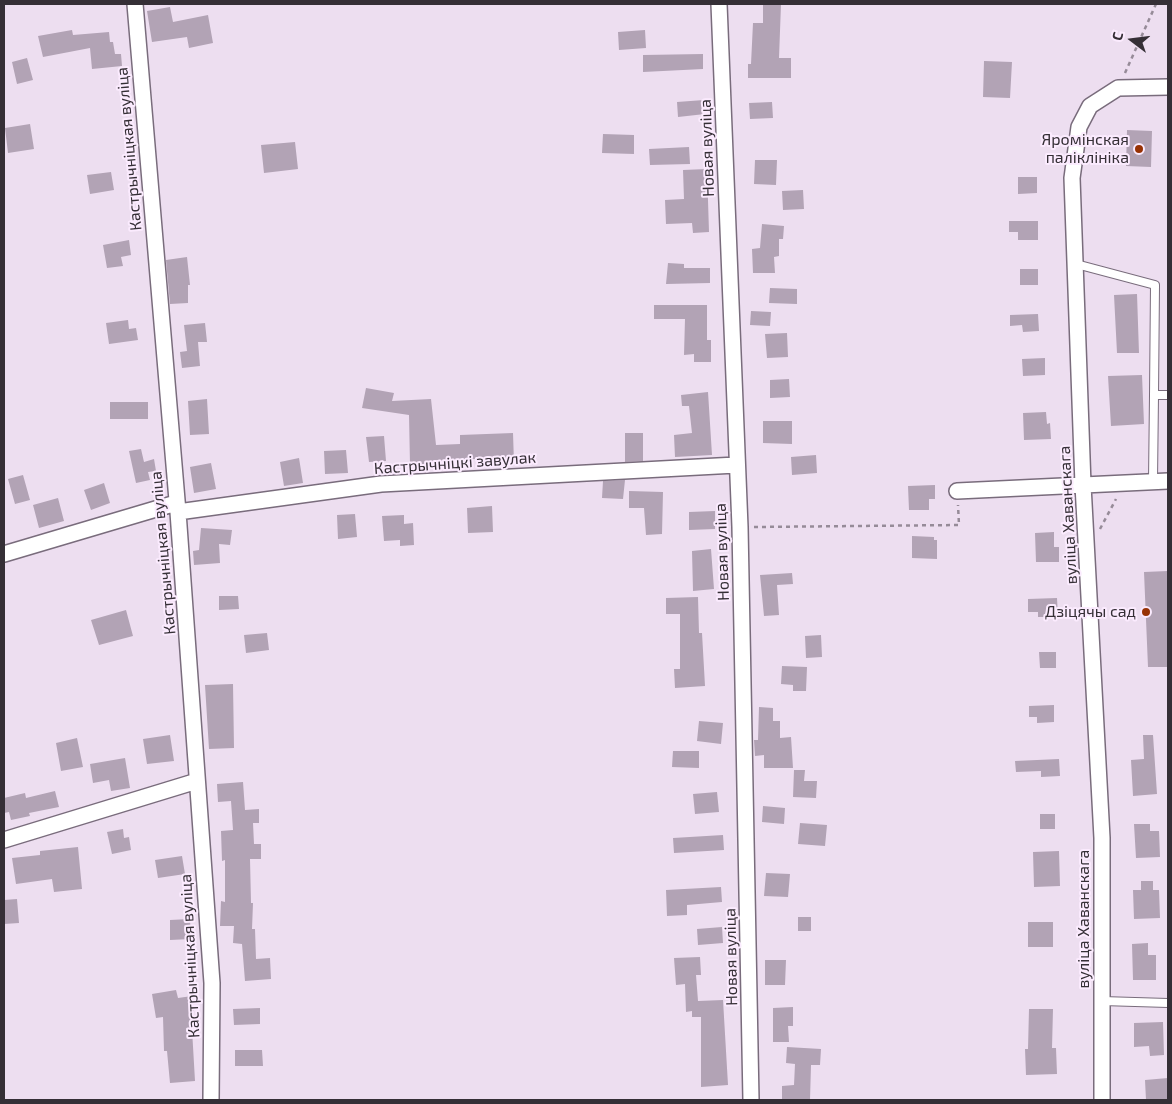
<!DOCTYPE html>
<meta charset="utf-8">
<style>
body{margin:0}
#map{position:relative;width:1172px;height:1104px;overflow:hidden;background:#eddef0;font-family:"Exo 2",sans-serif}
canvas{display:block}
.frame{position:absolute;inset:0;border:5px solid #352f36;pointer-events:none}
.north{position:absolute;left:1107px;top:15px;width:50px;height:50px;-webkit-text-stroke:4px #fbebfe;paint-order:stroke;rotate:285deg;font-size:14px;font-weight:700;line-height:20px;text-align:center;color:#352f36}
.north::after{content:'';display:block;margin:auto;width:18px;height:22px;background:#352f36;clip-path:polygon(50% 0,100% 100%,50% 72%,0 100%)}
</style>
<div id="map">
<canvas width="1172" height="1104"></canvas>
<div class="frame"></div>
<div class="north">С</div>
</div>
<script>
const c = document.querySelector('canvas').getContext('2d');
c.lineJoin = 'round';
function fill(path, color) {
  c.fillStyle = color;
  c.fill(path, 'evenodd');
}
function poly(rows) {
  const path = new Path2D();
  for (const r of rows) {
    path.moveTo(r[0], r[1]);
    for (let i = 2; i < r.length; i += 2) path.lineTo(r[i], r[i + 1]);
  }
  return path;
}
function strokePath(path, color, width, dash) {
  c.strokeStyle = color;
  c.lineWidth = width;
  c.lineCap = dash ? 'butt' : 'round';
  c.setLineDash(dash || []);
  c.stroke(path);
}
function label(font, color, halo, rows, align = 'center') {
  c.font = font + ' "Exo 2",sans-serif';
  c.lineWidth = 4;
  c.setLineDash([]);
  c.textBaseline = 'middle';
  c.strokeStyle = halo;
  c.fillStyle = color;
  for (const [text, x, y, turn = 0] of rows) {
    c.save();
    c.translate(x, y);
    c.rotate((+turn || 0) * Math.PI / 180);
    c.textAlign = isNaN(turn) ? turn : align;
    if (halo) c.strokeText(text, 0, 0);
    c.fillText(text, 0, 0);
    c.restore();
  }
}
const building = poly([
 [763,4,781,4,779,58,791,58,791,78,748,78,748,64,751,64,753,23,763,23],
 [170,7,173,22,208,15,213,43,189,48,187,37,152,42,147,11],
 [72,30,73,35,109,32,110,42,113,42,115,54,121,54,122,66,92,69,90,48,43,57,38,36],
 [645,30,646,48,619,50,618,32],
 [703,54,703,69,643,72,643,55],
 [27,58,33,80,17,84,12,62],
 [984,61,1012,62,1010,98,983,97],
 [704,100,705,114,678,117,677,102],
 [772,102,773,118,750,119,749,103],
 [30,124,34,149,8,153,5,128],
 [1127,130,1152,131,1151,167,1126,166],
 [603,134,634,135,634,154,602,153],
 [295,142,298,169,264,173,261,145],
 [689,147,690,164,650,165,649,149],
 [755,160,777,160,776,185,754,184],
 [707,169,709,232,693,233,692,223,666,224,665,200,684,199,683,170],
 [111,172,114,190,90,194,87,175],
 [1018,177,1037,177,1037,193,1018,194],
 [803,190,804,209,783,210,782,191],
 [1009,221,1038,221,1038,240,1018,240,1018,232,1009,232],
 [762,224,784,226,783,239,779,239,779,256,774,257,775,273,753,273,752,249,760,248],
 [129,240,131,255,121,257,123,266,107,268,103,245],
 [187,257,190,285,188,285,188,303,170,304,166,260],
 [668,263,684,264,684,268,710,268,710,283,666,284],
 [1020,269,1038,269,1038,285,1020,285],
 [770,288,797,289,797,304,769,303],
 [1137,294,1139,353,1117,353,1114,295],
 [654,305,707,305,707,340,711,340,711,362,694,362,694,354,684,355,685,319,654,319],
 [751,311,771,312,770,326,750,325],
 [1038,314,1039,331,1023,332,1022,325,1010,326,1010,315],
 [128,320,129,329,136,328,138,340,109,344,106,323],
 [205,323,207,342,198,342,200,366,182,368,180,352,187,351,184,325],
 [787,333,788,357,767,358,765,334],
 [1045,358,1045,375,1023,376,1022,359],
 [1142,375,1144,424,1111,426,1108,376],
 [789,379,790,397,770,398,770,380],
 [366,388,394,393,392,401,431,399,436,445,460,444,460,435,513,433,514,463,495,463,495,458,436,461,436,464,410,465,409,415,362,408],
 [708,392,712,455,675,457,674,435,692,433,689,406,682,406,681,395],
 [207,399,209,434,190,435,188,401],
 [110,402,148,402,148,419,110,419],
 [1046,412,1047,424,1050,423,1051,439,1024,440,1023,413],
 [763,421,792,421,792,444,763,443],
 [625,433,643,433,643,461,625,462],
 [384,436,386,461,369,462,366,437],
 [141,449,144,462,154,459,156,471,148,472,150,480,136,483,129,451],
 [346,450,348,473,325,474,324,451],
 [816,455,817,473,792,475,791,457],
 [299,458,303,483,284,486,280,462],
 [211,463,216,489,194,493,190,467],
 [23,475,30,500,15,504,8,479],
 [625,480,623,499,602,498,603,481],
 [104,483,110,503,91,510,84,490],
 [935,485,935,499,929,499,929,510,909,510,908,486],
 [629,491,663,492,662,534,646,535,644,508,629,508],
 [58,498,64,521,39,528,33,505],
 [492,506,493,532,468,533,467,508],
 [715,511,715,529,689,530,689,512],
 [355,514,357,537,338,539,337,515],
 [404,515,404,524,413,523,414,545,400,546,400,540,384,541,382,516],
 [201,528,232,530,230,545,219,544,220,563,194,565,193,551,199,550],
 [1054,532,1054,547,1059,547,1059,562,1036,562,1035,533],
 [912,536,934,537,934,540,937,540,937,559,912,558],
 [711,549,714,589,693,591,692,551],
 [1168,571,1168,667,1148,667,1144,572],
 [792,573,793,584,777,585,779,615,764,616,760,575],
 [219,596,238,596,239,609,219,610],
 [698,597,699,633,702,633,705,686,675,688,674,669,680,669,680,614,666,614,666,598],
 [1057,598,1058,617,1038,617,1038,612,1028,612,1028,599],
 [126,610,133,636,99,645,91,620],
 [267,633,269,650,246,653,244,635],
 [821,635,822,657,806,658,805,636],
 [1039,652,1056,652,1056,668,1040,668],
 [782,666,807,667,806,691,793,691,793,685,781,684],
 [233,684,234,748,209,749,205,685],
 [1054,705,1054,722,1037,723,1037,717,1029,717,1029,706],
 [759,707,773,708,773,721,780,721,780,738,791,737,793,768,764,768,764,755,755,756,754,740,758,740],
 [699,721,723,723,721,744,697,741],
 [170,735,174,761,147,764,143,739],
 [1143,735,1153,735,1157,794,1133,796,1131,760,1144,759],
 [77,738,83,767,61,771,56,743],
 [673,751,699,751,699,768,672,767],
 [125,758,130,788,111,791,109,780,93,783,90,764],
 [1059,759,1060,776,1041,777,1041,771,1016,772,1015,761],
 [794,770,805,770,804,781,817,781,816,798,793,797],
 [243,782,245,810,259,809,259,823,253,823,254,844,261,844,261,859,250,859,251,903,253,903,252,929,255,929,256,959,270,958,271,979,245,981,242,944,233,943,234,926,220,926,221,901,225,902,225,860,222,861,221,831,233,830,231,801,218,802,217,784],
 [55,791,59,807,29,813,30,816,11,820,9,812,4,813,4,798,25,793,26,798],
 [717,792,719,812,695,814,693,794],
 [763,806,785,808,784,824,762,822],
 [1040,814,1055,814,1055,829,1040,829],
 [800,823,827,825,825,846,798,844],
 [1134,824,1150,824,1150,831,1159,831,1160,857,1136,858],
 [123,829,124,838,129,837,131,850,112,854,107,832],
 [723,835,724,850,674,853,673,838],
 [78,847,82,889,54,892,52,879,16,884,12,858,40,855,40,851],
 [1059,851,1060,886,1034,887,1033,852],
 [182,856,185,874,158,878,155,860],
 [766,873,790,874,788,897,764,896],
 [1141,881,1153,881,1153,890,1159,890,1160,918,1134,919,1133,890,1141,890],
 [721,887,722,902,687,905,687,915,667,916,666,890],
 [17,899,19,923,4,924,4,900],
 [798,917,811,917,811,931,798,931],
 [190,919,191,939,170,940,170,920],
 [1028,922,1053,922,1053,947,1028,947],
 [722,927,723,943,698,945,697,929],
 [1148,943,1148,955,1156,955,1156,980,1133,980,1132,944],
 [700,957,701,975,696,975,698,1001,723,1000,728,1085,701,1087,701,1017,692,1017,692,1011,686,1012,685,984,676,985,674,958],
 [765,960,786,960,785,985,765,985],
 [176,990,178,998,192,996,194,1011,191,1012,195,1081,170,1083,167,1051,164,1051,163,1017,156,1018,152,994],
 [793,1007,793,1026,788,1026,789,1042,773,1042,773,1008],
 [260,1008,260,1024,234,1025,233,1009],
 [1029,1009,1053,1009,1052,1048,1056,1048,1057,1074,1026,1075,1025,1049,1028,1049],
 [1163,1022,1164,1055,1150,1056,1149,1046,1134,1047,1134,1023],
 [787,1047,821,1049,820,1065,811,1065,810,1100,782,1100,782,1086,794,1085,795,1064,786,1063],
 [235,1050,262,1050,263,1066,235,1066],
 [1168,1078,1168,1100,1146,1100,1145,1080]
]);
const path = poly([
 [1125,73,1156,4],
 [754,527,959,525,958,505],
 [1100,529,1116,499]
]);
const service = poly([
 [1076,264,1155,285,1154,395],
 [1153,481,1154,395,1168,395],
 [1102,1001,1168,1003]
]);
const minor = poly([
 [135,4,178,512,212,983,211,1100],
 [719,4,740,527,751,1100],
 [957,491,1168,481],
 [178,512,381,484,736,465],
 [4,554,176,503],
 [4,840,197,781],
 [1102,1100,1102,838,1083,485,1072,178,1079,127,1090,106,1118,88,1168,87]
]);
const markers = [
 [1139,149,5,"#973204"],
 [1146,612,5,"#973204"]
];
const poiNames = [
 ["Яромінская",1129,140],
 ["паліклініка",1129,158],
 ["Дзіцячы сад",1136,612]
];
const streetNames = [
 ["Новая вуліца",707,148,-92],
 ["Кастрычніцкая вуліца",129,149,-95],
 ["Кастрычніцкі завулак",455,463,-4],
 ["вуліца Хаванскага",1068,515,-93],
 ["Новая вуліца",722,552,-92],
 ["Кастрычніцкая вуліца",163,553,-95],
 ["вуліца Хаванскага",1084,919,-90],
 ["Кастрычніцкая вуліца",190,956,-93],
 ["Новая вуліца",731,957,-91]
];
fill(building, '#b2a3b5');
strokePath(service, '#796c7c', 10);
strokePath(minor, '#796c7c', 18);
strokePath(path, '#968b98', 2.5, [4, 4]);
strokePath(service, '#fff', 8);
strokePath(minor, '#fff', 15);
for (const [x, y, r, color] of markers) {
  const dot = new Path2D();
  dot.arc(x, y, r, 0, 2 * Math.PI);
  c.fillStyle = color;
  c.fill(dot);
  strokePath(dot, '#fbebfe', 2);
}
label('16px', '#352f36', '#fbebfe', poiNames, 'right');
label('16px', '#352f36', '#fbebfe', streetNames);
</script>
